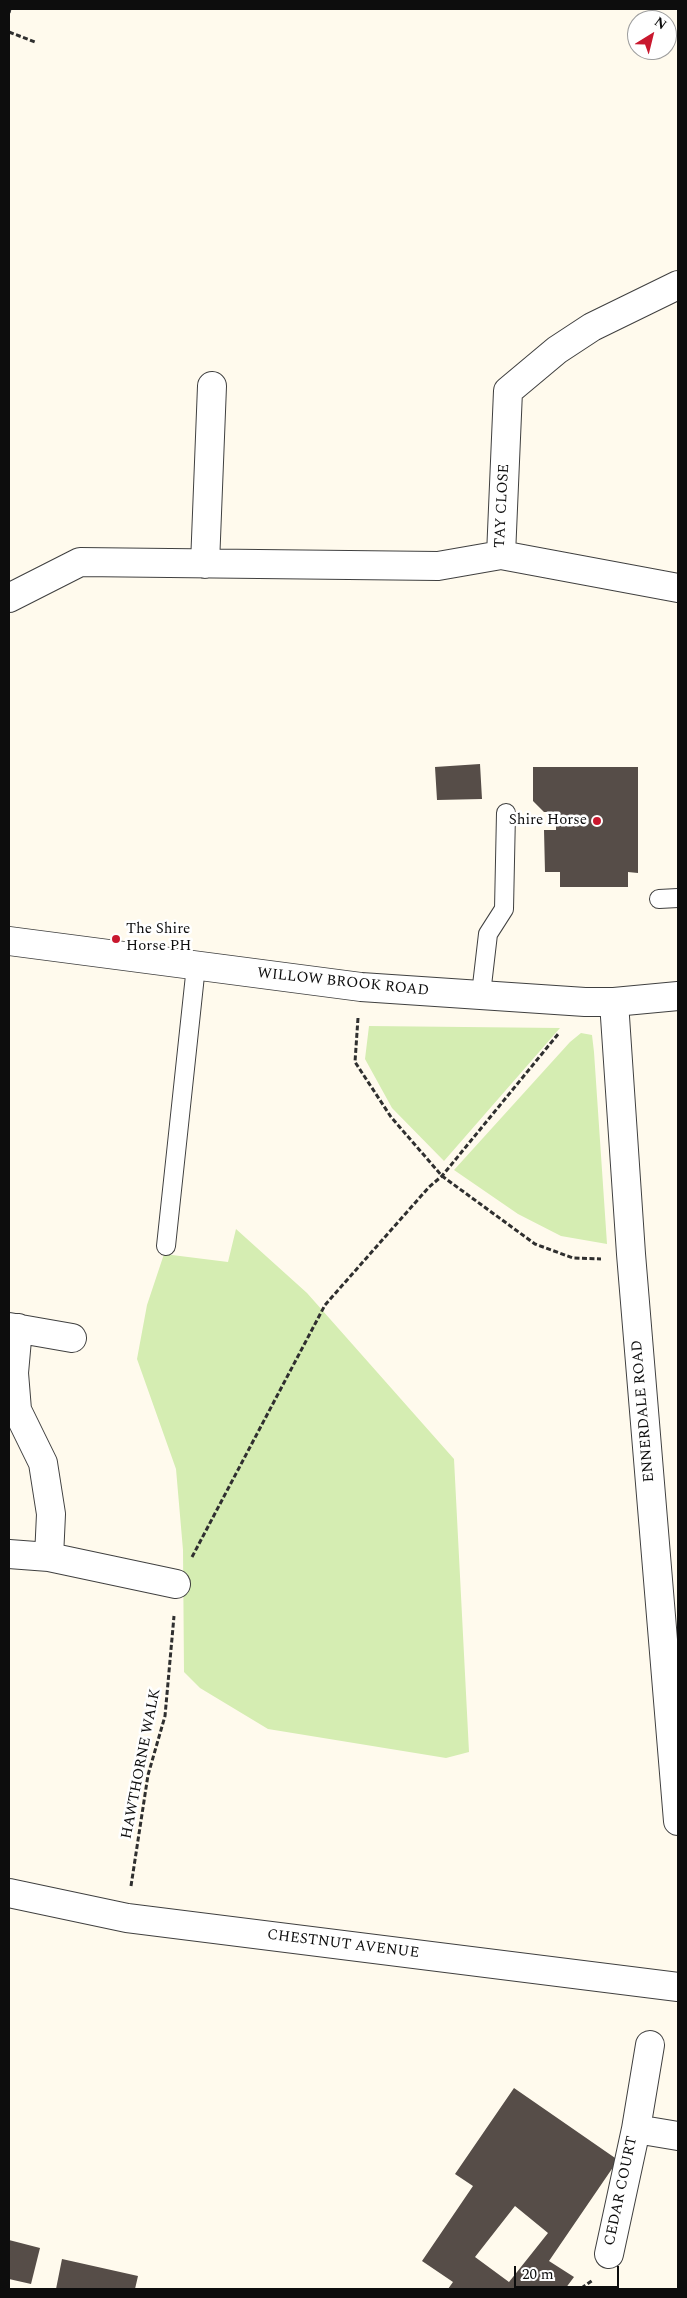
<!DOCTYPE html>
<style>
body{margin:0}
#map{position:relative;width:687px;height:2298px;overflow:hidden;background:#fffaed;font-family:Spectral,serif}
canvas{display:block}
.frame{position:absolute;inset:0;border:10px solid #0d0d0d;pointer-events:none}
.north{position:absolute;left:627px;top:10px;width:50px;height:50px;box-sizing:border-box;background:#fff;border:1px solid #9e9e9e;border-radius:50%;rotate:36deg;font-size:14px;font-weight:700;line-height:20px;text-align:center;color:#0d0d0d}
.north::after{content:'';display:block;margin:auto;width:18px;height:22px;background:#c9182e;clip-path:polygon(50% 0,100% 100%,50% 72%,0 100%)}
.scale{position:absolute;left:514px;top:2266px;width:105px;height:22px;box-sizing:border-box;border:2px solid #0d0d0d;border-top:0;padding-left:6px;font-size:15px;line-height:18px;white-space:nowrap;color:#0d0d0d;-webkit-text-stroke:4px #fff;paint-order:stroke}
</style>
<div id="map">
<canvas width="687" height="2298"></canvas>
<div class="frame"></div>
<div class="north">N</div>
<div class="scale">20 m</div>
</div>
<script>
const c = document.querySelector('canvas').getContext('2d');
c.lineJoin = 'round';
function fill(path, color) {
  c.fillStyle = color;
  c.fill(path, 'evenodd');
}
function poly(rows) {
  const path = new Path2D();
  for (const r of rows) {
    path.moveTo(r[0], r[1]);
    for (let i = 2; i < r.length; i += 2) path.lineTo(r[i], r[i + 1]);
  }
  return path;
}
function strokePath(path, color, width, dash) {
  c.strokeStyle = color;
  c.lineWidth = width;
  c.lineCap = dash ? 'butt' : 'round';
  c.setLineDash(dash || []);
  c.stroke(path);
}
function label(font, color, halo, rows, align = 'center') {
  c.font = font + ' Spectral,serif';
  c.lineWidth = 5;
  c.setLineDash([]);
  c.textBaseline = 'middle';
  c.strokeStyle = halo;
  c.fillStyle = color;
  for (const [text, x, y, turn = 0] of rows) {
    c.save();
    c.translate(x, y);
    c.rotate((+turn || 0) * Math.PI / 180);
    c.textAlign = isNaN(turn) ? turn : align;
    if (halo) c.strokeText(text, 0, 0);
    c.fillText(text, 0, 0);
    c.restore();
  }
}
const green = poly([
 [369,1026,560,1028,444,1161,392,1108,365,1059],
 [581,1033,592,1035,594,1052,607,1244,561,1236,518,1214,454,1170,570,1042],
 [236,1229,307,1293,454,1459,469,1752,446,1758,268,1729,200,1688,184,1672,183,1550,176,1469,137,1359,147,1305,164,1254,228,1262]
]);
const building = poly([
 [480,764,482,799,437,800,435,767],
 [533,767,638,767,638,873,628,872,628,887,560,887,560,872,545,872,544,830,556,830,556,812,544,812,533,801],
 [514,2088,618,2160,549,2261,574,2277,565,2289,448,2289,453,2282,422,2261,473,2186,455,2174],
 [515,2206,548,2233,509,2282,475,2257],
 [9,2240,40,2248,31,2284,9,2279],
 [62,2259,138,2276,135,2289,56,2289]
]);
const path = poly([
 [9,13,10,9],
 [9,32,35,42],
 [358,1018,355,1062,391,1117,442,1176,535,1244,573,1258,601,1259],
 [192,1557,325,1305,429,1187,442,1176,559,1033],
 [131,1886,148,1775,165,1716,174,1616],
 [583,2289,583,2287,593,2280]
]);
const service = poly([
 [659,899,678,898],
 [481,994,488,934,504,909,506,813],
 [166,1246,196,966]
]);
const minor = poly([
 [501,555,678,588],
 [205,564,212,386],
 [9,598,80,562,438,566,501,555,508,391,557,350,592,327,678,285],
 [614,1002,631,1254,678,1821],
 [9,1327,72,1338],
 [9,1554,49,1557,51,1514,43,1463,17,1410,14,1373,18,1328],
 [49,1557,176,1584],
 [9,1893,127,1918,678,1987],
 [636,2129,650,2045],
 [609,2254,636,2129,678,2136]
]);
const tertiary = poly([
 [9,941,361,987,585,1002,614,1002,678,996]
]);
const markers = [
 [597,821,5,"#c9182e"],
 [116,939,5,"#c9182e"]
];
const streetNames = [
 ["TAY CLOSE",503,506,-87],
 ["WILLOW BROOK ROAD",343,983,6],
 ["ENNERDALE ROAD",644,1411,-95],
 ["HAWTHORNE WALK",142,1764,-79],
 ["CHESTNUT AVENUE",343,1945,7],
 ["CEDAR COURT",622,2191,-78]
];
const poiNames = [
 ["Shire Horse",587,821],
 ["The Shire",126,930,"left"],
 ["Horse PH",126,947,"left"]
];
fill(green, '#d5edb2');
fill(building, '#564d48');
strokePath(service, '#404040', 20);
strokePath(minor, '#404040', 30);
strokePath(tertiary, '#404040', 30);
strokePath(path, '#2f2f2f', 3, [5, 2.5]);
strokePath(service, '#fff', 18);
strokePath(minor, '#fff', 28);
strokePath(tertiary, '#fff', 28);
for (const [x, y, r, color] of markers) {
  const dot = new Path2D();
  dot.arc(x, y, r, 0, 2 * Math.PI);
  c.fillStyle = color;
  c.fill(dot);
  strokePath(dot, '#fff', 2);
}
label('15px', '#0d0d0d', '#fff', streetNames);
label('15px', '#0d0d0d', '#fff', poiNames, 'right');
</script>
